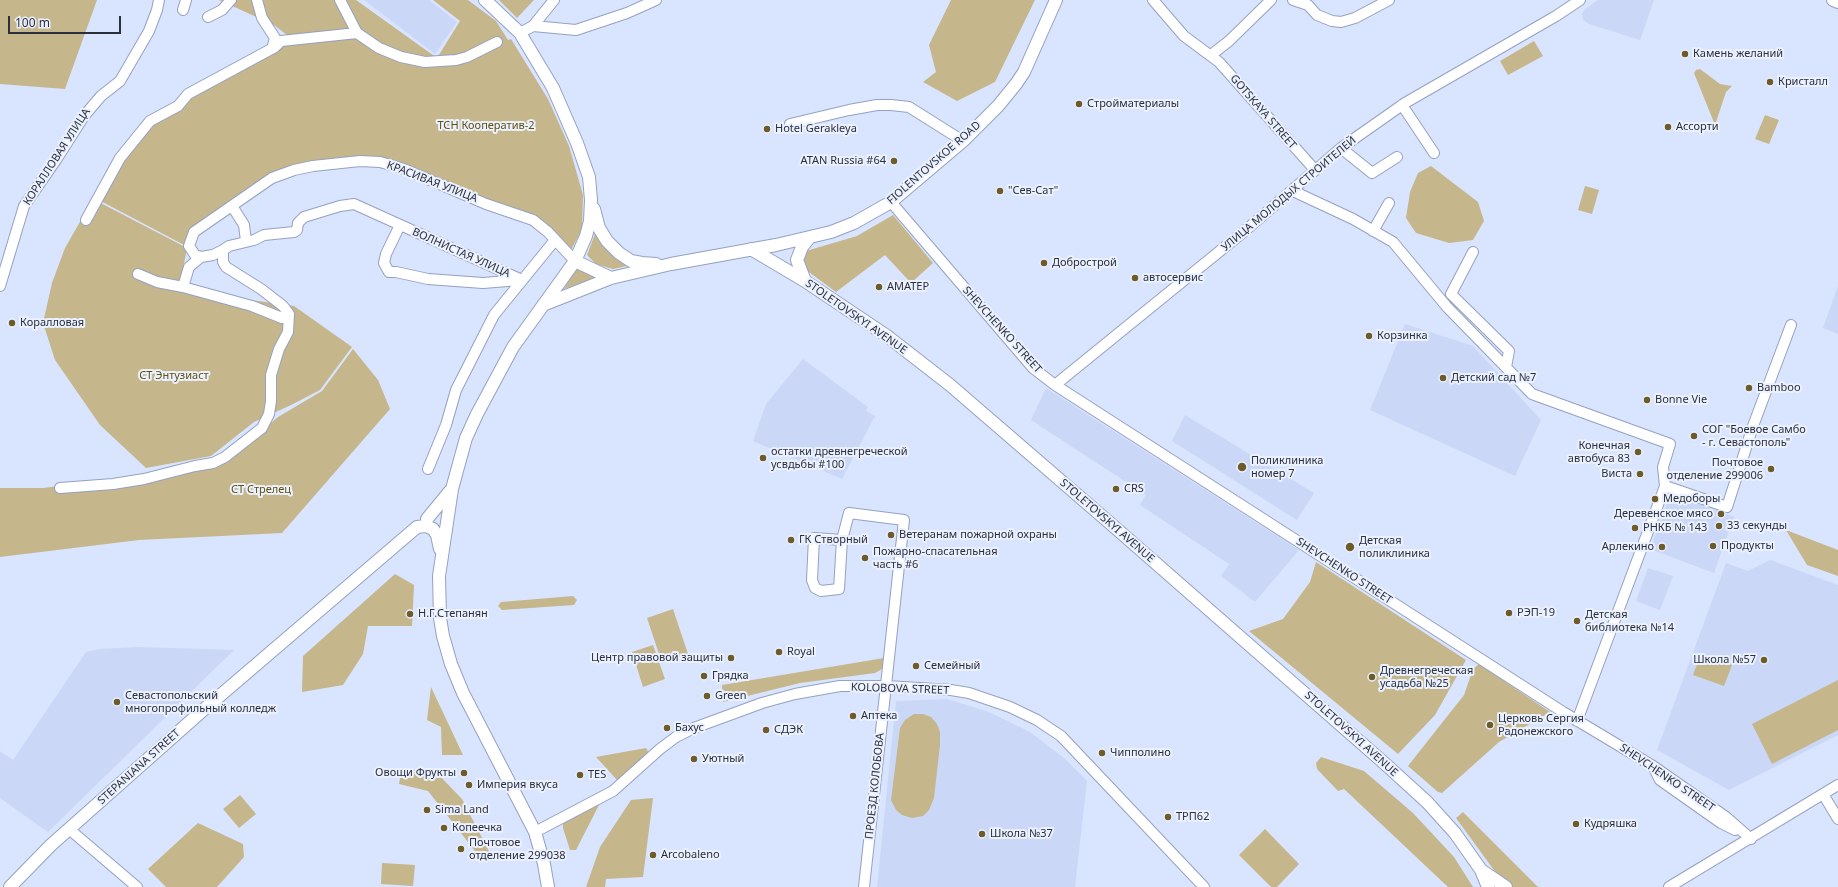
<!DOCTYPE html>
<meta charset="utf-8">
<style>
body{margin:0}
#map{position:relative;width:1838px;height:887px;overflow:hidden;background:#d9e4ff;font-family:"Noto Sans",sans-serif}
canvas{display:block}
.scale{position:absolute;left:8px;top:16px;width:113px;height:18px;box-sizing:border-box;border:2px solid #2a2f3c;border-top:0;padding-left:5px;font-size:12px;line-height:14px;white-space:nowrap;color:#2a2f3c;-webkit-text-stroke:3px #ebf1ff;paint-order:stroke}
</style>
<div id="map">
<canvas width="1838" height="887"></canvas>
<div class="scale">100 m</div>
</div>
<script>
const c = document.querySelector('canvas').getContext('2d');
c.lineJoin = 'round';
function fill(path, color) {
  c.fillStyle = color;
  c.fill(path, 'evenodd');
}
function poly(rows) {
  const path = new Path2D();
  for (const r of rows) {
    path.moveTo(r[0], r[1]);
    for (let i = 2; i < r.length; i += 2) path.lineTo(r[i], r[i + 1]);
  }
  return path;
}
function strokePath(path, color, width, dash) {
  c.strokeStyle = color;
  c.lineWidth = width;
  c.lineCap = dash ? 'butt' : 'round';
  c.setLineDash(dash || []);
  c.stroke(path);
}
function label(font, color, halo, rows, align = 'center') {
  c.font = font + ' "Noto Sans",sans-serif';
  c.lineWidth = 4;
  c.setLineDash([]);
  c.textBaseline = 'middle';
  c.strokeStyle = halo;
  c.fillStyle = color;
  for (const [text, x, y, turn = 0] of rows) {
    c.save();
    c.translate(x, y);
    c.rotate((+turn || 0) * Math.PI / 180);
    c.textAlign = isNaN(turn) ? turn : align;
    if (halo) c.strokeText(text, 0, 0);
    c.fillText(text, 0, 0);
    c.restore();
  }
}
const built = poly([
 [364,0,429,0,457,22,435,54],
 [1598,0,1654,0,1640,40,1589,24,1583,20,1582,14,1585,9],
 [1838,286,1838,334,1823,328],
 [1405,324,1473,346,1541,420,1515,476,1370,410],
 [803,359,868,407,866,411,875,416,842,479,753,441,766,404],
 [1046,388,1299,550,1255,602,1221,576,1229,564,1140,505,1146,495,1031,420],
 [1185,415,1314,493,1297,520,1172,441],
 [1671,493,1734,517,1714,573,1650,549],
 [1770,560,1838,585,1838,735,1729,790,1657,750,1726,563,1748,571],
 [1648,568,1673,576,1660,610,1636,601],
 [138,647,234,650,48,832,0,798,0,751,13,760,86,652,100,649],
 [947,699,989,712,1030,732,1064,758,1087,781,1075,887,877,887,896,701]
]);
const green = poly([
 [0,0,97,0,65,89,0,84],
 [219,0,356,0,437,58,460,21,433,0,468,0,496,21,508,40,511,39,548,99,569,146,583,195,582,229,572,248,569,250,511,209,406,167,319,163,251,188,186,246,95,198,154,123,188,97,282,44,296,42,274,25],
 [499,0,534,0,517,18],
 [951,0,1035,0,995,82,957,101,923,82,936,72,929,45],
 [1534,41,1543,56,1508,75,1500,61],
 [1700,69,1720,84,1732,86,1726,92,1715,125,1694,73,1696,70],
 [1765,115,1779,120,1769,144,1755,139],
 [1431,166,1478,202,1484,221,1473,240,1449,243,1416,233,1406,218,1410,192,1418,173],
 [1585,186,1599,190,1592,214,1578,210],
 [93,199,187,248,179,290,294,306,352,347,320,390,291,405,254,422,211,456,146,468,100,425,55,360,43,323,52,283,65,248],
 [893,215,933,263,911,283,885,255,836,292,802,267,806,251,857,236],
 [595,234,600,243,616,259,627,266,613,269,596,264,587,255],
 [578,266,596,277,564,289],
 [353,349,378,380,390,409,282,533,139,540,0,557,0,488,43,488,213,467,223,464,278,417,322,391],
 [1786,530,1838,550,1838,576,1807,565],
 [1316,562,1466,660,1435,715,1398,754,1249,631,1283,619,1310,582],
 [395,574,414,585,412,626,368,626,363,654,343,685,302,692,303,656],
 [573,596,577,600,574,605,502,610,498,606,501,602],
 [673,609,688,654,662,663,647,618],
 [653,645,665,679,643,687,632,652],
 [1701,654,1732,665,1724,686,1693,675],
 [884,658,884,668,875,673,800,683,723,702,722,685],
 [1479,664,1550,712,1499,742,1442,793,1438,792,1408,766,1464,695,1473,669],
 [1838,680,1838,730,1772,764,1752,724],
 [431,687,463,755,442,755,441,727,427,720],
 [914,714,923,714,931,717,937,724,940,732,940,745,934,798,929,810,923,816,912,818,902,815,896,810,891,800,900,728,905,720],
 [646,748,649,753,618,781,596,757],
 [1321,757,1364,771,1413,813,1454,857,1473,887,1448,887,1344,789,1338,791,1317,769,1316,763],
 [402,768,437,773,462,799,494,861,482,860,428,791,399,784],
 [240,795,256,814,239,828,223,809],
 [653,798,643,877,606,879,605,887,586,887,600,847,631,800],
 [600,803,576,850,570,850,563,828,563,823],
 [1463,812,1538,887,1503,887,1499,877,1456,818],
 [198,823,243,844,244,857,217,887,166,887,148,869],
 [1265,829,1299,864,1277,887,1271,887,1239,855],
 [382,863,415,865,413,886,381,884]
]);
const minor = poly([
 [257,0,262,18,275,38,272,49],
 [340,0,357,33,379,48,401,57,425,62,456,60,467,57,497,42],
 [1153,0,1184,36,1219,62,1315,170],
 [1293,0,1308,5,1317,15,1332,21,1341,22,1355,18,1389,0],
 [183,10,186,0],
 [208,17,222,10,231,0],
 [533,26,554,0],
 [520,33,533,26,576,30,627,13,656,0],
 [1211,55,1229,41,1271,0],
 [1402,105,1434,153],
 [790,124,849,110,877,105,891,105,909,107,963,141],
 [1341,148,1372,173,1397,157],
 [1293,191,1353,219,1393,242,1447,307,1532,394,1670,444,1663,467,1665,486],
 [891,202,1033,368,1055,385,1563,712,1653,766,1726,817,1751,839],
 [232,206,244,225,246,241],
 [86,220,120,158,150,121,178,106,188,94,275,47,281,41,357,33],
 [400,225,386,254,384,263,389,272,396,272,428,279,483,283,520,280],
 [1373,231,1389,203],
 [1473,252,1451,294,1509,351,1506,367],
 [201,257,195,255,189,246,194,232,272,178,294,170,313,166,360,161,380,162,404,169,486,204,533,220,548,232,575,261],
 [138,274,157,282,183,287,252,306,282,318,289,314],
 [0,286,24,206,56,160,84,116,101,96,120,81,149,31,157,10,159,0],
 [183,287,189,267,201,257,213,255,223,250],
 [1055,385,1247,229,1341,148,1405,103,1556,16,1580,0],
 [428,469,446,425,456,390,494,315,555,240],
 [60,488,113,484,144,479,195,466,213,463,225,457,262,428,269,414,271,401,271,375,279,349,288,332,289,314,283,306,261,289,226,267,223,262,223,250,229,246,254,240,264,235,294,232,297,230,298,223,304,217,340,206,354,204,522,280],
 [842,540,839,589,821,591,815,588,812,580,814,538,842,540,849,513,904,520,864,887],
 [1577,721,1665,486,1727,507,1753,426,1791,325],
 [1654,768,1660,780,1721,823,1735,830],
 [1823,794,1838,819],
 [69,829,137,887],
 [535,832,613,791,660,749,676,737,694,728,762,703,795,694,840,686,887,686,951,690,969,693,1010,707,1037,720,1061,736,1204,887],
 [1669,887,1838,785]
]);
const major = poly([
 [485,0,520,33,553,88,577,143,589,177,591,200,590,221,586,236,575,261,513,347,477,414,466,438,452,489,439,576,440,618,443,636,451,664,463,693,535,832,544,864,548,887],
 [1833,0,1838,2],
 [594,209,599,228,607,241,619,253,631,261,642,263,656,264],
 [751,249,805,281,887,336,950,385,1111,524,1383,762,1427,802,1455,833,1481,870,1488,887],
 [575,261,611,278],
 [805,281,797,260,802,247,809,238],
 [543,305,611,278,671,264,776,245,831,232,854,223,891,202,963,141,998,106,1016,84,1024,72,1056,0],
 [427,519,450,491],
 [1481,870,1506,887],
 [10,887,51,845,202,711,417,527,426,526,433,529,437,535,440,549]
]);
const markers = [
 [1685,54,4,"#6d5c2a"],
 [1770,82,4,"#6d5c2a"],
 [1079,104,4,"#6d5c2a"],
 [1668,127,4,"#6d5c2a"],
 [767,129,4,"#6d5c2a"],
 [894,161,4,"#6d5c2a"],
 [1000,191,4,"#6d5c2a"],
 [1044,263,4,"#6d5c2a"],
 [1135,278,4,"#6d5c2a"],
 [879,287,4,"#6d5c2a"],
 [12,323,4,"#6d5c2a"],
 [1369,336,4,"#6d5c2a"],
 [1443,378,4,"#6d5c2a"],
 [1749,388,4,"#6d5c2a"],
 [1647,400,4,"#6d5c2a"],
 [1694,436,4,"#6d5c2a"],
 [1638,452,4,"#6d5c2a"],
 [763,458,4,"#6d5c2a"],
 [1242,467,5,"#6d5c2a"],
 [1771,469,4,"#6d5c2a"],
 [1640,474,4,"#6d5c2a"],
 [1116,489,4,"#6d5c2a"],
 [1655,499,4,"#6d5c2a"],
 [1721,514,4,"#6d5c2a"],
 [1719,526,4,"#6d5c2a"],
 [1635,528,4,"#6d5c2a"],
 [891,535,4,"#6d5c2a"],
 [791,540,4,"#6d5c2a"],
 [1713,546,4,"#6d5c2a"],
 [1350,547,5,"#6d5c2a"],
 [1662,547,4,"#6d5c2a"],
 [865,558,4,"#6d5c2a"],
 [1509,613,4,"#6d5c2a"],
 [410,614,4,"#6d5c2a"],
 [1577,621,4,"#6d5c2a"],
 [779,652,4,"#6d5c2a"],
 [731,658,4,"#6d5c2a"],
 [1764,660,4,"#6d5c2a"],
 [916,666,4,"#6d5c2a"],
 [704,676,4,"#6d5c2a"],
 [1372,677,4,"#6d5c2a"],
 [707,696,4,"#6d5c2a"],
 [117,702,4,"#6d5c2a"],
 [853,716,4,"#6d5c2a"],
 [1490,725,4,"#6d5c2a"],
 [667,728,4,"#6d5c2a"],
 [766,730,4,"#6d5c2a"],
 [1102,753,4,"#6d5c2a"],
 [694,759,4,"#6d5c2a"],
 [464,773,4,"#6d5c2a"],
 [580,775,4,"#6d5c2a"],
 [469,785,4,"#6d5c2a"],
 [427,810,4,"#6d5c2a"],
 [1168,817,4,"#6d5c2a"],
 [1576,824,4,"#6d5c2a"],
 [444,828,4,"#6d5c2a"],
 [982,834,4,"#6d5c2a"],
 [461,849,4,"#6d5c2a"],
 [653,855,4,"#6d5c2a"]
];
const poiNames = [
 ["Камень желаний",1693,54],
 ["Кристалл",1778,82],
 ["Стройматериалы",1087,104],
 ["Ассорти",1676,127],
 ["Hotel Gerakleya",775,129],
 ["ATAN Russia #64",886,161,"right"],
 ["\"Сев-Сат\"",1008,191],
 ["Добрострой",1052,263],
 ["автосервис",1143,278],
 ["АМАТЕР",887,287],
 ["Коралловая",20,323],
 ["Корзинка",1377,336],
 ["Детский сад №7",1451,378],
 ["Bamboo",1757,388],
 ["Bonne Vie",1655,400],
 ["СОГ \"Боевое Самбо",1702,430],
 ["- г. Севастополь\"",1702,443],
 ["Конечная",1630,446,"right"],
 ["автобуса 83",1630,459,"right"],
 ["остатки древнегреческой",771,452],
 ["усвдьбы #100",771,465],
 ["Поликлиника",1251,461],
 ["номер 7",1251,474],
 ["Почтовое",1763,463,"right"],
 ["отделение 299006",1763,476,"right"],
 ["Виста",1632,474,"right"],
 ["CRS",1124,489],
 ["Медоборы",1663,499],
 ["Деревенское мясо",1713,514,"right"],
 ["33 секунды",1727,526],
 ["РНКБ № 143",1643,528],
 ["Ветеранам пожарной охраны",899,535],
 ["ГК Створный",799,540],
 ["Детская",1359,541],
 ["поликлиника",1359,554],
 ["Продукты",1721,546],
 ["Арлекино",1654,547,"right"],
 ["Пожарно-спасательная",873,552],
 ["часть #6",873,565],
 ["РЭП-19",1517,613],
 ["Н.Г.Степанян",418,614],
 ["Детская",1585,615],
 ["библиотека №14",1585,628],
 ["Royal",787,652],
 ["Центр правовой защиты",723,658,"right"],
 ["Школа №57",1756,660,"right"],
 ["Семейный",924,666],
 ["Древнегреческая",1380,671],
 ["усадьба №25",1380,684],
 ["Грядка",712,676],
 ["Севастопольский",125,696],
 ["многопрофильный колледж",125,709],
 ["Green",715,696],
 ["Аптека",861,716],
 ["Церковь Сергия",1498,719],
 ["Радонежского",1498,732],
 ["Бахус",675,728],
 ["СДЭК",774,730],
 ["Чипполино",1110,753],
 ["Уютный",702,759],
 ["Овощи Фрукты",456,773,"right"],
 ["TES",588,775],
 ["Империя вкуса",477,785],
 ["Sima Land",435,810],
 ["ТРП62",1176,817],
 ["Кудряшка",1584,824],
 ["Копеечка",452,828],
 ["Школа №37",990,834],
 ["Почтовое",469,843],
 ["отделение 299038",469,856],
 ["Arcobaleno",661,855]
];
const streetNames = [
 ["GOTSKAYA STREET",1263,112,49],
 ["КОРАЛЛОВАЯ УЛИЦА",57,157,-57],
 ["FIOLENTOVSKOE ROAD",934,163,-41],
 ["КРАСИВАЯ УЛИЦА",432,182,21],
 ["УЛИЦА МОЛОДЫХ СТРОИТЕЛЕЙ",1289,194,-40],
 ["ВОЛНИСТАЯ УЛИЦА",461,253,24],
 ["STOLETOVSKYI AVENUE",856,317,35],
 ["SHEVCHENKO STREET",1002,330,48],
 ["STOLETOVSKYI AVENUE",1107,521,41],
 ["SHEVCHENKO STREET",1344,571,33],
 ["KOLOBOVA STREET",900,689,2],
 ["STOLETOVSKYI AVENUE",1351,734,42],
 ["STEPANIANA STREET",139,767,-42],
 ["SHEVCHENKO STREET",1667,778,34],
 ["ПРОЕЗД КОЛОБОВА",875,786,-84]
];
const parkNames = [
 ["ТСН Кооператив-2",486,126],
 ["СТ Энтузиаст",174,376],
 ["СТ Стрелец",261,490]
];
fill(built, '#cad7f7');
fill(green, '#c5b68b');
strokePath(minor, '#94a1c1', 12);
strokePath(major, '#94a1c1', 14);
strokePath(minor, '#fff', 10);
strokePath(major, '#fff', 12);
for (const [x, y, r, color] of markers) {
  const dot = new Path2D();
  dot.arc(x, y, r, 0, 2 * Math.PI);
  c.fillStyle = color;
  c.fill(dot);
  strokePath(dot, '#ebf1ff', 1.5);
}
label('11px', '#2a2f3c', '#ebf1ff', poiNames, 'left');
label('11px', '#2a2f3c', '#ebf1ff', streetNames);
label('11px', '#63500e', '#ebf1ff', parkNames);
</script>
